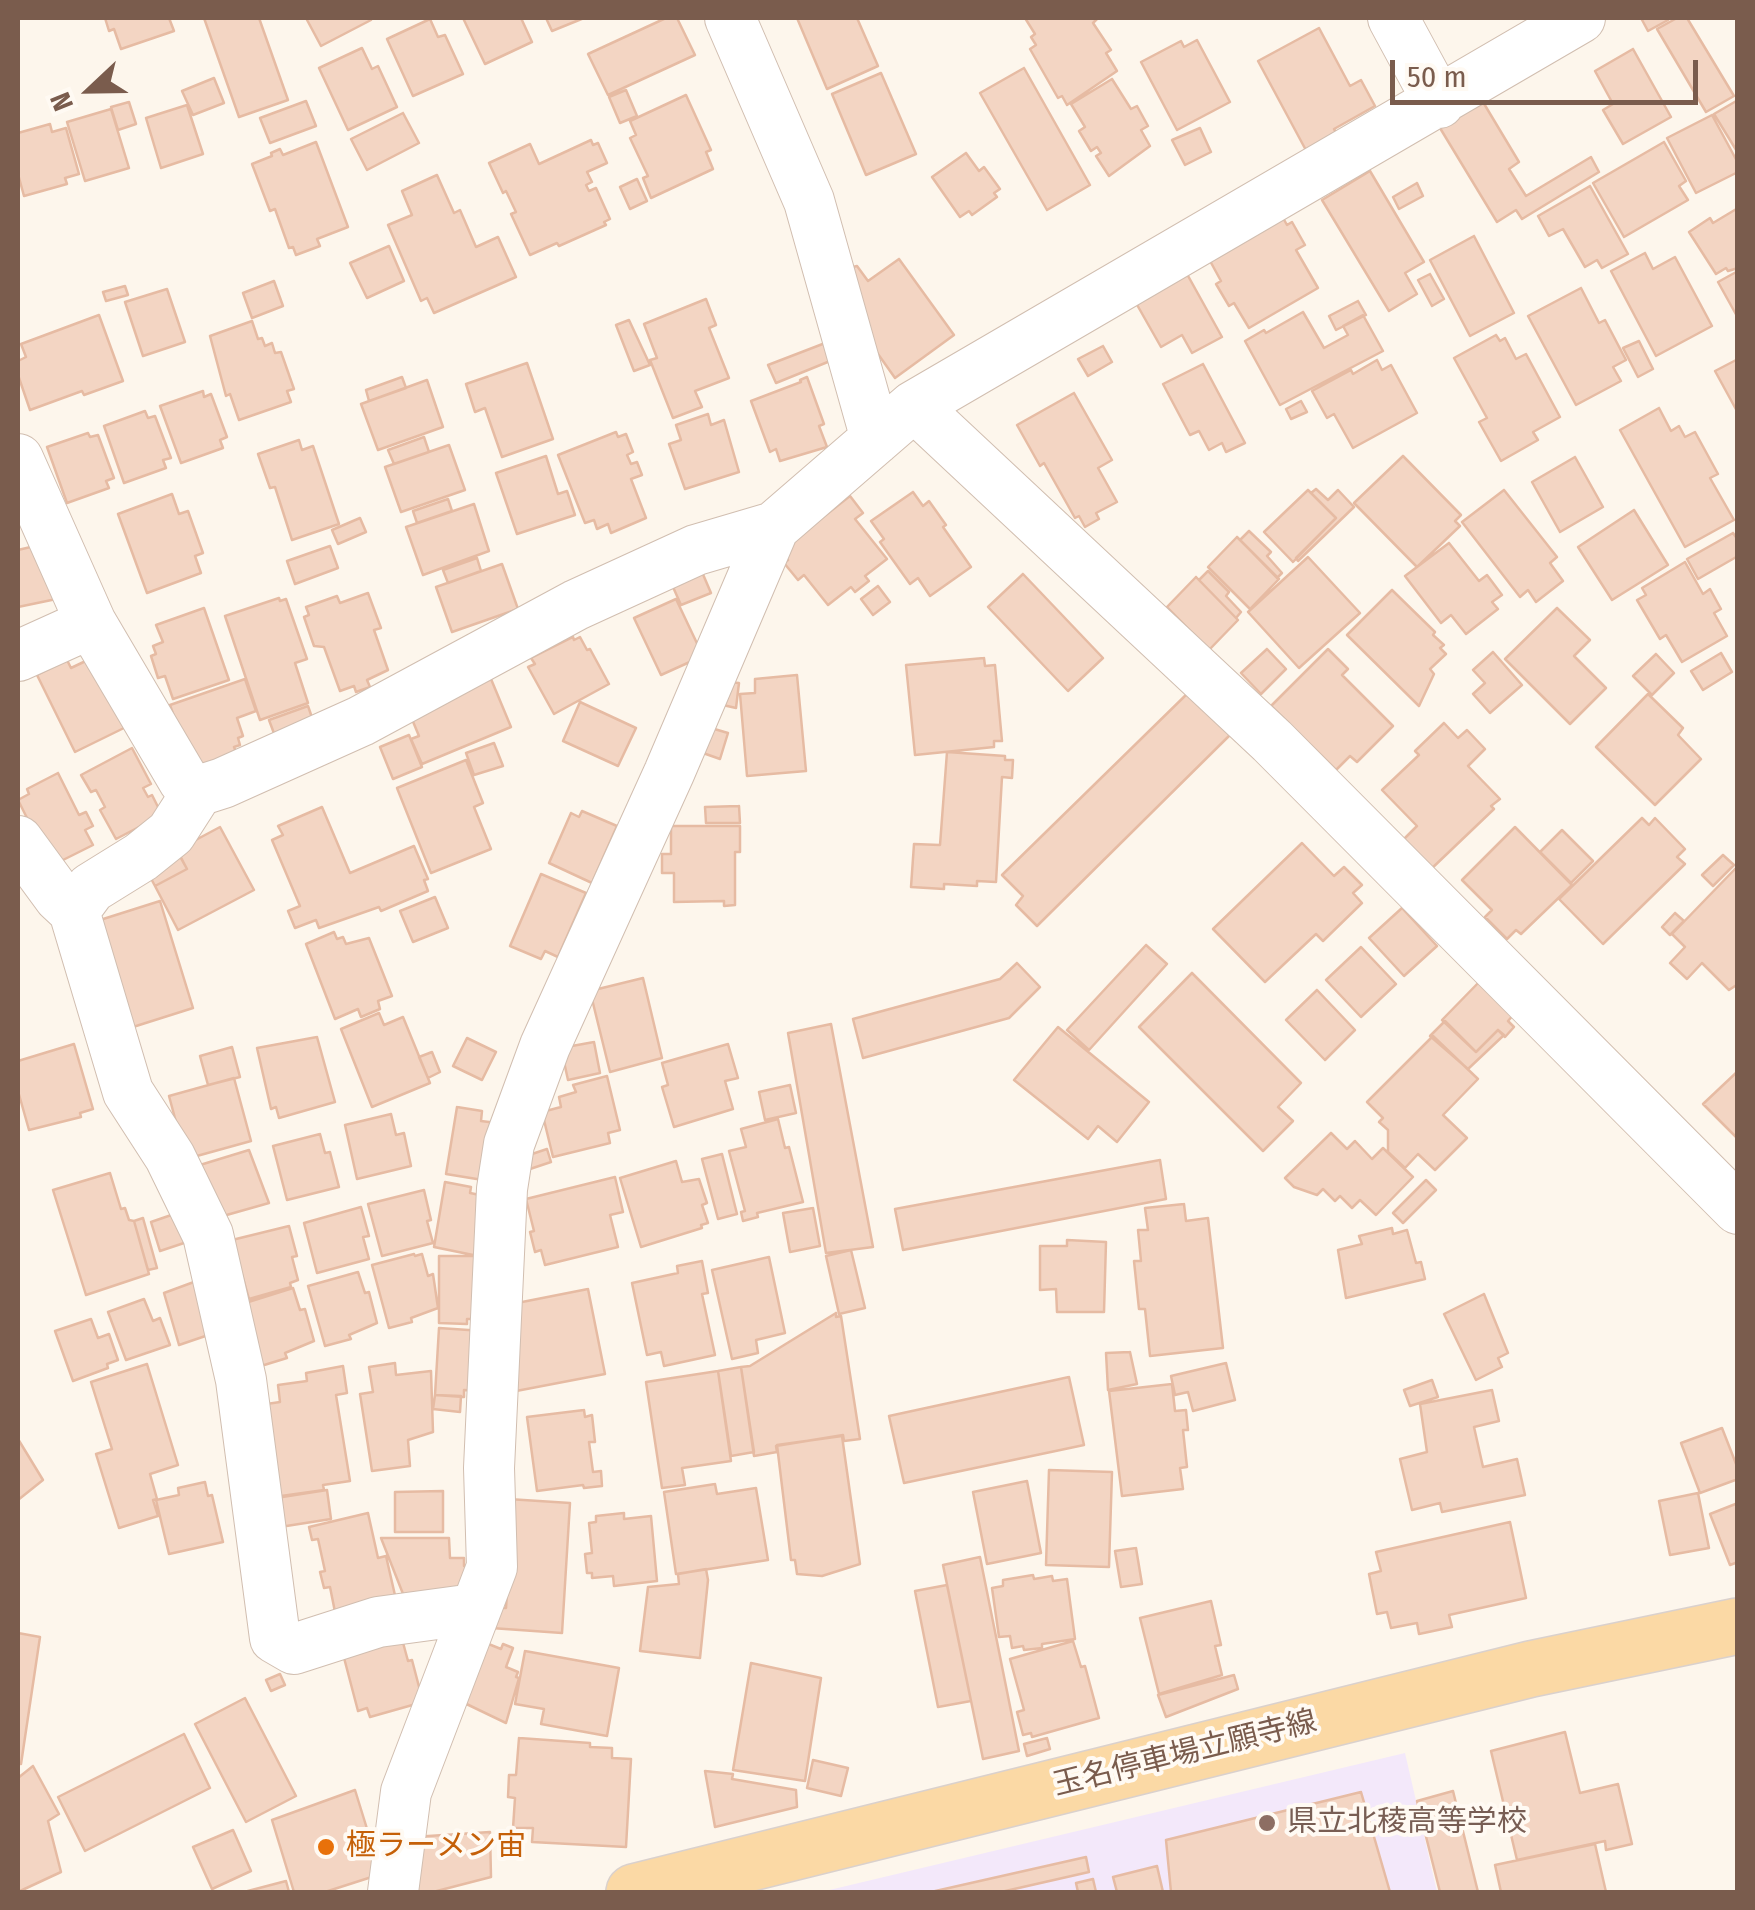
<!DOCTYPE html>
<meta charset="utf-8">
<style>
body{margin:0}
#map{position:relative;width:1755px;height:1910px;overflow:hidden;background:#fdf6ec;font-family:"Fira Sans Condensed",sans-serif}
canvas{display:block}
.frame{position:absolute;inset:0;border:20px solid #7a5c4d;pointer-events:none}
.north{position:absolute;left:40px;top:40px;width:100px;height:100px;-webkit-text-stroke:8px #fffaf3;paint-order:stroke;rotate:248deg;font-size:28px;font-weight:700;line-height:40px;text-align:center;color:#7a5c4d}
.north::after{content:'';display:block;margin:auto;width:35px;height:45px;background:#7a5c4d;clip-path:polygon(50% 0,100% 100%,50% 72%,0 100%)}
.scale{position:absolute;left:1390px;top:60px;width:308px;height:45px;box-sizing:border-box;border:5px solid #7a5c4d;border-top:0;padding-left:12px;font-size:30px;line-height:35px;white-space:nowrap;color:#7a5c4d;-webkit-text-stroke:8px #fffaf3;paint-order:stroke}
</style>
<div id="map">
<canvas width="1755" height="1910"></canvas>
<div class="frame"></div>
<div class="north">N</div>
<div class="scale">50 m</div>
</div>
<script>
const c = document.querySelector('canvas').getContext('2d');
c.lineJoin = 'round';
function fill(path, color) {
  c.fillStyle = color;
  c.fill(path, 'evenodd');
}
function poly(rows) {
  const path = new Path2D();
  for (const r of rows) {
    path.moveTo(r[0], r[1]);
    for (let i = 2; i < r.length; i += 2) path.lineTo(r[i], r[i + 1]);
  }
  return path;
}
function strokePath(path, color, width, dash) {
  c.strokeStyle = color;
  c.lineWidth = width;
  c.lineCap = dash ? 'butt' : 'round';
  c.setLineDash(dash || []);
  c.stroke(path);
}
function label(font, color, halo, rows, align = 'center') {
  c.font = font + ' "Fira Sans Condensed","Noto Sans JP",sans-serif';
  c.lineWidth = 8;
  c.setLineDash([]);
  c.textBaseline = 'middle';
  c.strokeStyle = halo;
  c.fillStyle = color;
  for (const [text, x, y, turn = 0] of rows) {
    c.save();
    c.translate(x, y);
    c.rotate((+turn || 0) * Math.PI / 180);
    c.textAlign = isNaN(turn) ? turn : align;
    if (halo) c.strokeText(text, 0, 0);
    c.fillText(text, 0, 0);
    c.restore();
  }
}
const education = poly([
 [1405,1753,1437,1892,821,1892]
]);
const building = poly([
 [105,18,169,18,174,31,121,49,114,29,109,31,105,18],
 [204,18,259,18,288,100,239,117,204,18],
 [306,18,370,18,371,20,321,46,306,18],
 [463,18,521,18,532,42,485,64,463,18],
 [546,18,584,18,552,31,546,18],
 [666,18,677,18,695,55,608,95,588,54,666,18],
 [797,18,857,18,878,66,827,89,797,18],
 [1025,18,1098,18,1093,23,1111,50,1106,53,1117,71,1067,105,1062,96,1058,98,1030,49,1036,45,1031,37,1035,34,1025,18],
 [1641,18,1667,18,1668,20,1648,31,1641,18],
 [1677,18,1687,18,1734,96,1706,112,1657,29,1677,18],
 [430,19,438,37,445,35,463,74,413,96,387,39,430,19],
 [1319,28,1350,86,1361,80,1375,106,1334,129,1339,137,1308,154,1258,61,1319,28],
 [1197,40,1230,102,1177,130,1141,62,1181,41,1184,47,1197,40],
 [362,48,372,69,378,66,397,107,348,130,319,68,362,48],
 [1633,49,1671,117,1623,144,1603,110,1613,104,1595,71,1633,49],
 [1024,68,1090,185,1047,210,980,93,1024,68],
 [881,73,916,154,866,175,832,94,881,73],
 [214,78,224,103,193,115,182,91,214,78],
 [1112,79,1131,109,1137,106,1148,126,1141,130,1150,146,1109,176,1096,156,1101,153,1097,147,1091,151,1079,131,1085,127,1071,104,1112,79],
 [626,90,637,116,620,123,609,97,626,90],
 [686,95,711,150,706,152,713,169,651,198,643,178,648,176,630,138,636,135,630,121,686,95],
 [1738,100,1738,153,1714,114,1738,100],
 [306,101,316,126,270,143,260,118,306,101],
 [129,102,136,124,118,130,111,107,129,102],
 [1483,102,1519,162,1509,169,1526,196,1591,157,1599,172,1522,219,1516,210,1497,222,1440,128,1483,102],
 [187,105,203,154,161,168,146,118,187,105],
 [111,109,129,168,85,181,67,122,111,109],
 [403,113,419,143,367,170,351,139,403,113],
 [1712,115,1738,163,1738,172,1696,193,1667,138,1712,115],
 [50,124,52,132,66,128,79,174,65,178,67,184,24,196,18,174,18,133,50,124],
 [1200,128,1211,152,1185,165,1172,140,1200,128],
 [591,140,593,145,598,143,607,163,587,172,592,182,586,185,589,191,596,188,610,219,604,222,606,225,559,246,557,243,530,255,511,214,516,212,506,191,503,193,489,163,530,144,539,164,591,140],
 [316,142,348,227,317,239,320,246,296,255,293,247,289,248,275,209,270,211,252,164,272,156,271,153,280,149,283,155,316,142],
 [1664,142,1686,181,1679,186,1688,200,1624,237,1593,183,1664,142],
 [966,153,979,171,984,167,1000,189,994,193,997,197,972,215,969,211,960,217,932,177,966,153],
 [1370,171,1424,262,1405,273,1417,294,1389,311,1322,200,1370,171],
 [437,175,454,213,460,210,476,247,498,237,516,277,434,313,427,298,421,301,388,225,412,215,402,191,437,175],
 [637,179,647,201,630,209,620,187,637,179],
 [1417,183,1423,196,1399,209,1393,197,1417,183],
 [1590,186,1628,254,1602,268,1597,260,1585,267,1563,229,1549,236,1538,216,1590,186],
 [1738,208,1738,268,1728,271,1726,268,1716,274,1689,232,1710,218,1713,223,1738,208],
 [1282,216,1287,225,1292,222,1305,245,1296,250,1318,288,1249,328,1234,303,1229,306,1216,284,1221,281,1209,259,1282,216],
 [1474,236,1514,313,1470,336,1430,260,1474,236],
 [389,246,404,281,367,298,350,263,389,246],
 [1645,253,1653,269,1675,257,1712,326,1656,356,1611,271,1645,253],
 [899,259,954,335,895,378,866,337,849,268,857,266,868,281,899,259],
 [1738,271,1738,318,1718,282,1738,271],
 [1187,274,1222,337,1192,353,1182,335,1161,347,1136,303,1187,274],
 [1430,274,1444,299,1432,306,1418,280,1430,274],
 [274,281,283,306,252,318,243,293,274,281],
 [125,286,128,295,106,301,103,292,125,286],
 [1581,288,1599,323,1605,320,1626,360,1613,367,1621,381,1576,405,1528,316,1581,288],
 [167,289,185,342,143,356,125,302,167,289],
 [706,299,716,325,709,328,729,378,695,391,702,407,673,418,650,360,657,358,644,324,706,299],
 [1358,301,1366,315,1336,330,1329,316,1358,301],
 [1303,312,1324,348,1348,335,1343,326,1363,315,1383,351,1280,405,1245,341,1264,330,1266,333,1303,312],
 [99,315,123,381,84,395,82,391,30,410,18,375,18,361,26,357,21,344,99,315],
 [629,320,650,365,634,371,616,325,629,320],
 [252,321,258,339,262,338,265,346,272,343,275,353,281,352,294,389,287,391,291,402,239,420,230,394,226,396,210,336,252,321],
 [1496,335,1500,341,1505,338,1516,359,1526,354,1560,417,1533,432,1538,440,1501,461,1479,422,1487,418,1454,358,1496,335],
 [833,340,840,357,776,383,768,365,833,340],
 [1639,341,1653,369,1638,377,1623,348,1639,341],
 [1103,346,1112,362,1088,376,1078,359,1103,346],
 [1738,359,1738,413,1715,371,1738,359],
 [1377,360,1382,370,1391,365,1417,413,1353,448,1334,414,1327,418,1312,391,1351,370,1353,374,1377,360],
 [527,363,553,439,502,457,485,408,475,412,466,384,527,363],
 [1203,364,1245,443,1226,452,1222,443,1209,450,1199,431,1190,435,1163,384,1203,364],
 [402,377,406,388,369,401,366,390,402,377],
 [807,377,824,424,819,426,827,447,780,461,776,449,770,452,751,401,801,382,800,380,807,377],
 [427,380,443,427,378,450,361,404,427,380],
 [203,391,204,397,211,394,227,437,220,440,223,448,181,463,160,406,203,391],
 [1074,393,1112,460,1098,468,1117,502,1096,513,1099,519,1085,527,1079,516,1075,518,1044,463,1040,466,1017,425,1074,393],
 [1301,401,1307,412,1291,419,1286,409,1301,401],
 [1659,408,1671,431,1679,426,1685,437,1695,432,1718,474,1710,478,1734,520,1685,547,1620,430,1659,408],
 [145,411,148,418,155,416,171,458,163,460,166,468,124,483,104,426,145,411],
 [708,414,711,425,724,420,739,472,685,489,669,444,681,440,676,425,708,414],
 [616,432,618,437,626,434,633,452,627,455,631,464,637,462,642,475,631,479,646,518,611,533,608,524,597,529,594,520,585,523,558,455,616,432],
 [88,433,90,437,98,435,114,478,106,481,109,488,67,503,47,447,88,433],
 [424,437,429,452,394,464,388,450,424,437],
 [299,440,302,450,313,446,339,524,292,540,275,487,270,488,258,454,299,440],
 [449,445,465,490,401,512,385,467,449,445],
 [546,456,558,494,567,491,575,515,517,534,496,473,546,456],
 [1403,456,1461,515,1455,521,1460,526,1417,567,1354,503,1403,456],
 [1575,457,1603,507,1560,532,1532,482,1575,457],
 [1316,489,1328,500,1338,490,1354,507,1298,561,1296,558,1336,518,1311,493,1316,489],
 [1308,490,1336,518,1293,562,1264,532,1308,490],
 [1504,490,1557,557,1550,563,1563,581,1536,602,1528,590,1520,597,1462,522,1504,490],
 [913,492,923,506,929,501,946,525,943,527,971,567,930,596,918,578,910,584,880,542,884,539,871,521,913,492],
 [172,494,179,514,188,511,203,553,195,556,201,573,147,593,118,514,172,494],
 [850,496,863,513,855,519,887,559,865,576,869,581,855,592,851,587,828,605,804,575,798,580,784,563,788,560,781,550,850,496],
 [448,499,452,511,417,523,413,511,448,499],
 [474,504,489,551,423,575,406,527,474,504],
 [1634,510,1668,565,1612,600,1578,547,1634,510],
 [360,518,366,532,338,544,332,530,360,518],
 [1249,531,1271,552,1267,556,1282,573,1277,578,1240,540,1249,531],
 [1733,533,1738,540,1738,556,1698,579,1687,559,1733,533],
 [1237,537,1279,579,1250,609,1208,567,1237,537],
 [1449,543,1479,581,1487,575,1502,595,1492,602,1498,609,1466,634,1451,615,1441,623,1405,576,1449,543],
 [39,545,66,597,18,607,18,550,39,545],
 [330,546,338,568,295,584,287,561,330,546],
 [1308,557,1360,613,1299,668,1248,612,1308,557],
 [477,558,481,571,448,583,443,570,477,558],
 [1685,562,1703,594,1710,589,1721,609,1714,613,1727,636,1682,662,1666,635,1660,639,1637,600,1646,595,1642,588,1685,562],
 [502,564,518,609,452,632,436,587,502,564],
 [699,565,711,593,681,605,669,578,699,565],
 [1208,571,1229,592,1226,596,1241,612,1236,618,1199,580,1208,571],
 [1023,574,1103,658,1068,691,988,607,1023,574],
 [1196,577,1238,620,1209,650,1167,607,1196,577],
 [878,586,890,602,873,615,861,599,878,586],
 [1392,590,1435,632,1433,635,1444,645,1440,648,1446,654,1430,669,1434,674,1419,706,1347,635,1392,590],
 [368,593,381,628,374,630,388,670,367,680,370,687,356,692,354,686,340,691,324,647,314,646,304,617,309,615,306,607,337,596,340,603,368,593],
 [279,598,280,601,286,599,307,659,295,663,308,703,260,720,225,616,279,598],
 [676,599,703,656,661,675,634,618,676,599],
 [204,608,229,680,173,699,165,676,158,678,151,656,156,654,153,646,163,642,156,625,204,608],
 [1557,608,1590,640,1574,656,1606,688,1570,724,1505,659,1557,608],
 [573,637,574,640,580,637,587,650,590,649,609,684,554,714,528,667,535,664,531,658,573,637],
 [1267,649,1286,669,1261,694,1241,673,1267,649],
 [1328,649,1348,669,1342,675,1393,726,1357,762,1350,756,1336,770,1271,706,1328,649],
 [1493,652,1522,685,1490,713,1473,694,1485,683,1473,670,1493,652],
 [1721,653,1732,672,1703,690,1691,671,1721,653],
 [1656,654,1674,673,1652,695,1633,676,1656,654],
 [92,658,126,727,75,752,37,675,67,660,71,668,92,658],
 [984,658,985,666,995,665,1002,741,994,741,994,747,915,755,906,665,984,658],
 [797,675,806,771,747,776,740,694,755,693,755,679,797,675],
 [245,679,256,711,237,718,243,736,238,738,240,745,234,747,237,754,192,770,170,705,245,679],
 [491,679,511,727,422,764,411,739,419,736,409,712,491,679],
 [725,682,739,683,736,708,714,703,725,682],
 [1191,690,1233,732,1037,926,1016,905,1023,896,1002,875,1191,690],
 [1648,694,1683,728,1678,735,1701,759,1655,805,1596,747,1648,694],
 [580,702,636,728,618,766,563,741,580,702],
 [308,706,316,729,278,744,269,720,308,706],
 [1444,723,1458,738,1467,730,1485,749,1468,766,1500,799,1491,806,1494,809,1428,872,1400,843,1417,826,1382,790,1419,755,1415,751,1444,723],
 [711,728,728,733,720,759,703,753,711,728],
 [409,735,422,767,393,779,380,747,409,735],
 [494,743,503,766,474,775,466,753,494,743],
 [132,748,151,784,143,788,148,797,152,795,162,815,116,839,100,810,105,807,96,790,91,792,81,775,132,748],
 [947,752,1005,756,1005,760,1013,760,1012,778,1002,777,996,882,977,881,977,886,944,884,944,889,911,887,914,844,940,845,947,752],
 [466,760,483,803,474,807,491,849,431,873,397,788,466,760],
 [58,773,79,815,86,812,93,826,85,830,93,845,51,866,18,800,29,794,27,789,58,773],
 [739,806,740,823,706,823,705,807,739,806],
 [322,807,350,873,414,846,428,879,424,880,428,891,381,911,379,907,319,928,316,920,295,928,288,911,300,906,272,840,283,835,278,826,322,807],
 [582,811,617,826,592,883,549,863,571,813,579,817,582,811],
 [1642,818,1649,825,1655,818,1685,849,1677,857,1685,864,1603,944,1559,899,1642,818],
 [671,826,740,826,740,852,735,852,735,905,724,906,724,901,674,902,674,873,662,873,662,854,671,854,671,826],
 [220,827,254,890,178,930,155,886,187,869,177,850,220,827],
 [1515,827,1572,885,1521,934,1516,930,1507,939,1485,917,1492,910,1462,880,1515,827],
 [1562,830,1593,861,1571,883,1540,852,1562,830],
 [1302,843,1334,876,1344,867,1362,885,1353,893,1362,903,1323,941,1316,934,1265,982,1213,929,1302,843],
 [178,853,187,869,155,886,147,871,178,853],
 [1723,855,1734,865,1713,886,1702,875,1723,855],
 [1735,869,1738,871,1738,984,1729,990,1702,963,1687,979,1670,963,1685,947,1672,934,1735,869],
 [541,874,586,893,558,957,545,951,541,959,510,946,541,874],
 [435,897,448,928,413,942,400,911,435,897],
 [160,901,193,1008,133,1027,100,920,160,901],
 [1402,908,1437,946,1404,976,1369,938,1402,908],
 [1675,913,1684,921,1670,935,1662,927,1675,913],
 [334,932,337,939,343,937,346,944,369,938,392,996,378,1001,380,1009,361,1017,358,1009,335,1019,306,944,334,932],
 [1146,945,1167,964,1089,1050,1067,1030,1146,945],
 [1361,947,1396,984,1361,1017,1326,980,1361,947],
 [1017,963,1040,987,1009,1018,863,1058,853,1019,1000,979,1017,963],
 [1192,973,1301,1083,1278,1107,1293,1121,1263,1151,1139,1027,1192,973],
 [643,978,662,1058,610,1072,590,991,643,978],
 [1481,980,1515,1013,1508,1021,1514,1027,1505,1037,1498,1030,1476,1052,1442,1020,1481,980],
 [1317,990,1355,1030,1325,1060,1286,1020,1317,990],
 [379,1013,384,1025,403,1017,430,1083,372,1107,341,1029,379,1013],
 [1445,1021,1476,1052,1498,1030,1504,1035,1468,1069,1430,1036,1445,1021],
 [831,1024,873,1247,826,1253,788,1033,831,1024],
 [1058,1027,1149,1102,1117,1142,1098,1126,1088,1139,1014,1080,1058,1027],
 [1433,1036,1478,1079,1443,1115,1467,1138,1435,1170,1418,1154,1405,1168,1388,1152,1388,1130,1379,1122,1383,1118,1367,1102,1433,1036],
 [317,1037,335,1102,279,1118,276,1107,271,1109,257,1048,317,1037],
 [467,1038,496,1052,482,1080,453,1066,467,1038],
 [594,1042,600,1073,568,1080,561,1048,594,1042],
 [74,1044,93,1109,80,1113,81,1117,29,1130,18,1091,18,1061,74,1044],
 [728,1044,738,1078,725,1081,733,1109,674,1127,662,1087,668,1085,662,1063,728,1044],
 [232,1047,240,1077,208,1085,200,1056,232,1047],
 [432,1052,440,1072,428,1078,419,1057,432,1052],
 [1738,1071,1738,1139,1703,1104,1738,1071],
 [607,1076,620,1130,608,1133,610,1143,553,1157,542,1112,561,1107,559,1097,576,1092,573,1085,607,1076],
 [234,1078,251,1141,186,1159,169,1096,234,1078],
 [790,1085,796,1113,765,1120,759,1092,790,1085],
 [457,1107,482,1111,481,1121,505,1124,489,1181,446,1174,457,1107],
 [391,1114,396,1135,404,1133,411,1166,357,1179,345,1125,391,1114],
 [778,1119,785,1148,789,1147,803,1202,757,1213,758,1217,743,1221,741,1212,745,1211,729,1151,746,1147,741,1129,778,1119],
 [1331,1133,1347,1149,1355,1141,1372,1159,1383,1148,1413,1177,1376,1215,1360,1200,1352,1208,1340,1196,1335,1201,1323,1189,1317,1195,1294,1187,1285,1178,1331,1133],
 [320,1134,325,1153,330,1152,339,1187,287,1200,273,1146,320,1134],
 [547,1149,551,1162,530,1169,526,1156,547,1149],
 [249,1150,269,1203,216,1218,200,1165,249,1150],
 [722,1154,737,1214,718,1219,702,1159,722,1154],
 [1160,1160,1166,1199,903,1250,895,1209,1160,1160],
 [676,1161,682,1182,699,1179,707,1203,702,1205,708,1223,701,1225,702,1228,641,1247,620,1178,676,1161],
 [110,1173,121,1209,125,1208,129,1220,134,1221,149,1274,86,1295,53,1190,110,1173],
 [615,1177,623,1212,610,1215,618,1247,545,1265,541,1250,535,1252,530,1232,534,1231,526,1199,615,1177],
 [1426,1180,1436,1190,1403,1223,1393,1213,1426,1180],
 [445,1182,471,1187,470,1193,490,1197,478,1256,434,1247,445,1182],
 [424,1190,431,1220,427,1221,433,1243,382,1256,368,1204,424,1190],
 [1184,1204,1186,1221,1208,1218,1223,1348,1150,1356,1145,1309,1139,1309,1134,1261,1141,1261,1138,1230,1148,1230,1145,1208,1184,1204],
 [361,1207,369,1236,363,1237,369,1259,317,1273,304,1223,361,1207],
 [813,1208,820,1246,790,1252,783,1213,813,1208],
 [180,1212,190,1241,160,1251,151,1222,180,1212],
 [143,1218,157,1268,148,1270,134,1221,143,1218],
 [289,1226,297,1256,292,1257,298,1280,290,1283,291,1287,249,1299,232,1240,289,1226],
 [1392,1228,1393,1234,1407,1230,1416,1263,1421,1262,1425,1279,1346,1298,1338,1250,1362,1244,1359,1236,1392,1228],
 [1067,1240,1106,1242,1104,1312,1057,1312,1056,1289,1040,1290,1040,1246,1067,1246,1067,1240],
 [851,1250,865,1308,839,1314,826,1256,851,1250],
 [414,1254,415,1256,422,1254,428,1276,433,1274,438,1308,411,1318,412,1322,389,1328,372,1265,414,1254],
 [439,1256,483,1256,482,1319,467,1319,467,1324,439,1323,439,1256],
 [769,1257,785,1333,756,1340,758,1353,732,1359,712,1270,769,1257],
 [702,1261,708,1293,702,1294,715,1355,664,1366,661,1352,647,1355,632,1283,678,1273,677,1266,702,1261],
 [358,1272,365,1293,369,1292,377,1323,349,1335,351,1339,325,1346,308,1286,358,1272],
 [202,1279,223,1330,179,1345,164,1293,202,1279],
 [293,1288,300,1310,305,1309,314,1341,285,1353,287,1358,261,1366,242,1304,293,1288],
 [588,1289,605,1374,511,1392,512,1304,588,1289],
 [1484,1294,1508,1353,1498,1358,1502,1367,1476,1380,1444,1314,1484,1294],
 [144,1299,153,1321,160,1318,170,1345,126,1360,108,1312,144,1299],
 [836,1313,836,1317,841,1316,860,1439,844,1441,843,1435,776,1446,777,1452,754,1456,741,1367,750,1366,836,1313],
 [91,1319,98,1338,109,1334,118,1360,107,1364,108,1368,73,1381,55,1331,91,1319],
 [439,1328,483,1331,480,1391,464,1390,464,1397,435,1395,439,1328],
 [1130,1352,1137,1384,1108,1390,1106,1353,1130,1352],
 [395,1363,396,1375,431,1371,433,1432,408,1440,410,1466,372,1471,360,1394,373,1392,369,1367,395,1363],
 [1226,1363,1235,1400,1193,1411,1188,1392,1175,1395,1171,1376,1226,1363],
 [147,1364,178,1465,150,1474,157,1499,153,1500,158,1516,119,1528,96,1454,112,1449,91,1382,147,1364],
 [343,1366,347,1393,336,1395,350,1481,323,1485,324,1490,274,1497,260,1405,280,1402,278,1385,307,1381,306,1373,343,1366],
 [741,1367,754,1452,731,1456,718,1371,741,1367],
 [718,1371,731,1461,682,1468,685,1485,662,1488,646,1382,718,1371],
 [1069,1377,1084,1445,904,1483,889,1416,1069,1377],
 [1432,1380,1438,1397,1410,1406,1404,1390,1432,1380],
 [1172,1384,1175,1411,1186,1410,1188,1430,1183,1430,1187,1467,1180,1468,1183,1489,1122,1496,1109,1391,1172,1384],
 [1492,1390,1499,1421,1474,1427,1483,1467,1517,1459,1525,1495,1442,1512,1440,1503,1412,1510,1400,1459,1427,1452,1420,1404,1492,1390],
 [435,1395,461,1396,460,1412,433,1409,435,1395],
 [584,1410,585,1417,592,1415,595,1442,589,1442,593,1472,601,1471,602,1486,584,1488,583,1485,537,1491,527,1417,584,1410],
 [1722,1428,1738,1469,1738,1479,1700,1493,1681,1443,1722,1428],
 [842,1436,860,1564,822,1576,797,1574,795,1560,791,1560,777,1445,842,1436],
 [18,1439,43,1480,18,1500,18,1439],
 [1049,1470,1112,1472,1109,1567,1046,1565,1049,1470],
 [1027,1481,1041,1553,987,1564,973,1492,1027,1481],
 [205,1482,208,1496,212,1495,223,1542,169,1554,156,1500,179,1495,178,1488,205,1482],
 [715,1484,717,1494,756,1488,768,1560,676,1574,664,1492,715,1484],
 [327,1490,331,1519,280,1527,276,1498,327,1490],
 [443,1491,443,1532,395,1532,395,1492,443,1491],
 [1698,1493,1709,1548,1670,1555,1659,1501,1698,1493],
 [508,1499,570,1503,562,1633,491,1628,492,1607,506,1608,510,1544,508,1499],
 [1738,1503,1738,1562,1730,1565,1710,1514,1738,1503],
 [368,1513,378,1558,386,1556,397,1604,337,1622,330,1587,324,1588,320,1572,325,1571,318,1539,312,1540,309,1527,368,1513],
 [624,1513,624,1519,651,1516,657,1581,614,1586,613,1576,592,1578,592,1573,587,1573,585,1554,592,1553,589,1523,596,1522,596,1516,624,1513],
 [1510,1522,1526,1598,1449,1615,1452,1627,1419,1634,1417,1623,1391,1628,1387,1612,1377,1614,1369,1574,1381,1571,1376,1552,1510,1522],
 [381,1538,449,1538,450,1558,464,1558,464,1566,469,1566,462,1601,407,1604,381,1538],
 [1136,1548,1142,1584,1121,1587,1115,1551,1136,1548],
 [980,1557,1019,1751,983,1759,943,1565,980,1557],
 [706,1569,708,1580,700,1658,640,1651,648,1587,679,1584,678,1574,706,1569],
 [1033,1575,1034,1579,1052,1576,1053,1581,1067,1579,1075,1639,1042,1644,1042,1648,1024,1650,1023,1646,1012,1648,1010,1636,999,1637,992,1588,1003,1586,1003,1580,1033,1575],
 [947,1585,971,1701,938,1707,915,1591,947,1585],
 [1211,1601,1221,1645,1215,1646,1222,1675,1159,1694,1140,1618,1211,1601],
 [18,1633,40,1637,21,1764,18,1763,18,1633],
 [402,1639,408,1661,412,1660,423,1702,370,1717,367,1708,358,1711,343,1654,402,1639],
 [476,1639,501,1649,503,1644,513,1648,506,1667,518,1672,516,1677,519,1678,506,1723,454,1698,476,1639],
 [1073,1641,1081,1667,1085,1666,1099,1718,1032,1737,1031,1733,1023,1735,1017,1712,1024,1710,1010,1659,1073,1641],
 [525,1651,619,1668,607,1736,541,1724,544,1709,515,1704,525,1651],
 [751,1663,821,1678,805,1781,733,1770,751,1663],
 [280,1674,285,1685,271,1691,266,1680,280,1674],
 [1234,1675,1238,1689,1166,1717,1158,1695,1234,1675],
 [245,1698,296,1796,246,1822,195,1724,245,1698],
 [1565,1732,1580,1793,1618,1784,1632,1844,1606,1850,1605,1841,1517,1860,1491,1751,1565,1732],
 [184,1734,210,1788,85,1851,58,1797,184,1734],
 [519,1738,590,1743,590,1747,612,1748,612,1758,631,1759,626,1847,532,1842,533,1828,513,1828,515,1798,508,1797,509,1775,516,1775,519,1738],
 [1047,1738,1050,1749,1027,1756,1024,1744,1047,1738],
 [813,1760,848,1768,841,1796,807,1788,813,1760],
 [33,1766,59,1814,48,1821,61,1872,18,1892,18,1778,33,1766],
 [705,1771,733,1774,732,1779,796,1790,797,1807,715,1827,705,1771],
 [355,1790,381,1874,325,1892,294,1892,272,1820,355,1790],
 [1453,1791,1478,1892,1440,1892,1417,1801,1453,1791],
 [1361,1792,1390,1892,1171,1892,1166,1840,1361,1792],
 [233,1830,251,1871,212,1889,193,1847,233,1830],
 [490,1832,491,1877,433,1892,409,1892,413,1837,490,1832],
 [1595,1844,1606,1892,1501,1892,1495,1865,1595,1844],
 [1086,1857,1089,1872,1001,1892,931,1892,1086,1857],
 [1157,1866,1163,1892,1117,1892,1113,1877,1157,1866],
 [1093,1879,1096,1892,1078,1892,1076,1883,1093,1879],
 [286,1881,289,1892,244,1892,286,1881]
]);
const minor = poly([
 [730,18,809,201,876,439],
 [1393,18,1439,103],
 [914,406,1272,741,1738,1209],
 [18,459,91,623,184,781,198,791],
 [18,656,91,623],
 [18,841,59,897,74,911],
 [474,1609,378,1622,294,1649,275,1638,241,1380,208,1235,170,1157,128,1092,74,911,91,888,141,857,171,833,198,791,223,783,361,721,576,605,696,550,774,527],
 [393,1892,406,1792,492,1567,489,1468,502,1189,509,1144,545,1046,669,773,774,527,914,406,1580,18]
]);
const major = poly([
 [634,1892,1531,1669,1738,1626]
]);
const markers = [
 [1267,1823,10,"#8d6e63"],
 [326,1847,10,"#e8710a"]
];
const streetNames = [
 ["玉名停車場立願寺線",1185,1754,-14]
];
const educationNames = [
 ["県立北稜高等学校",1287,1823]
];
const foodNames = [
 ["極ラーメン宙",346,1847]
];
fill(education, '#f3e8fa');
fill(building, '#f3d5c3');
strokePath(building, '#e6bba3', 2.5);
strokePath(minor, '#d1beb0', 52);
strokePath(major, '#dad1cd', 58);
strokePath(minor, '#fff', 50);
strokePath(major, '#fbd9a5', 55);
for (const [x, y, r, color] of markers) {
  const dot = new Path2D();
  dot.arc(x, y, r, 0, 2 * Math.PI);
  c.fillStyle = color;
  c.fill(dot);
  strokePath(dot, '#fffaf3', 4);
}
label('30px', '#7a5c4d', '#fffaf3', streetNames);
label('30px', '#785e54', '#fffaf3', educationNames, 'left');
label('30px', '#c56008', '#fffaf3', foodNames, 'left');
</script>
